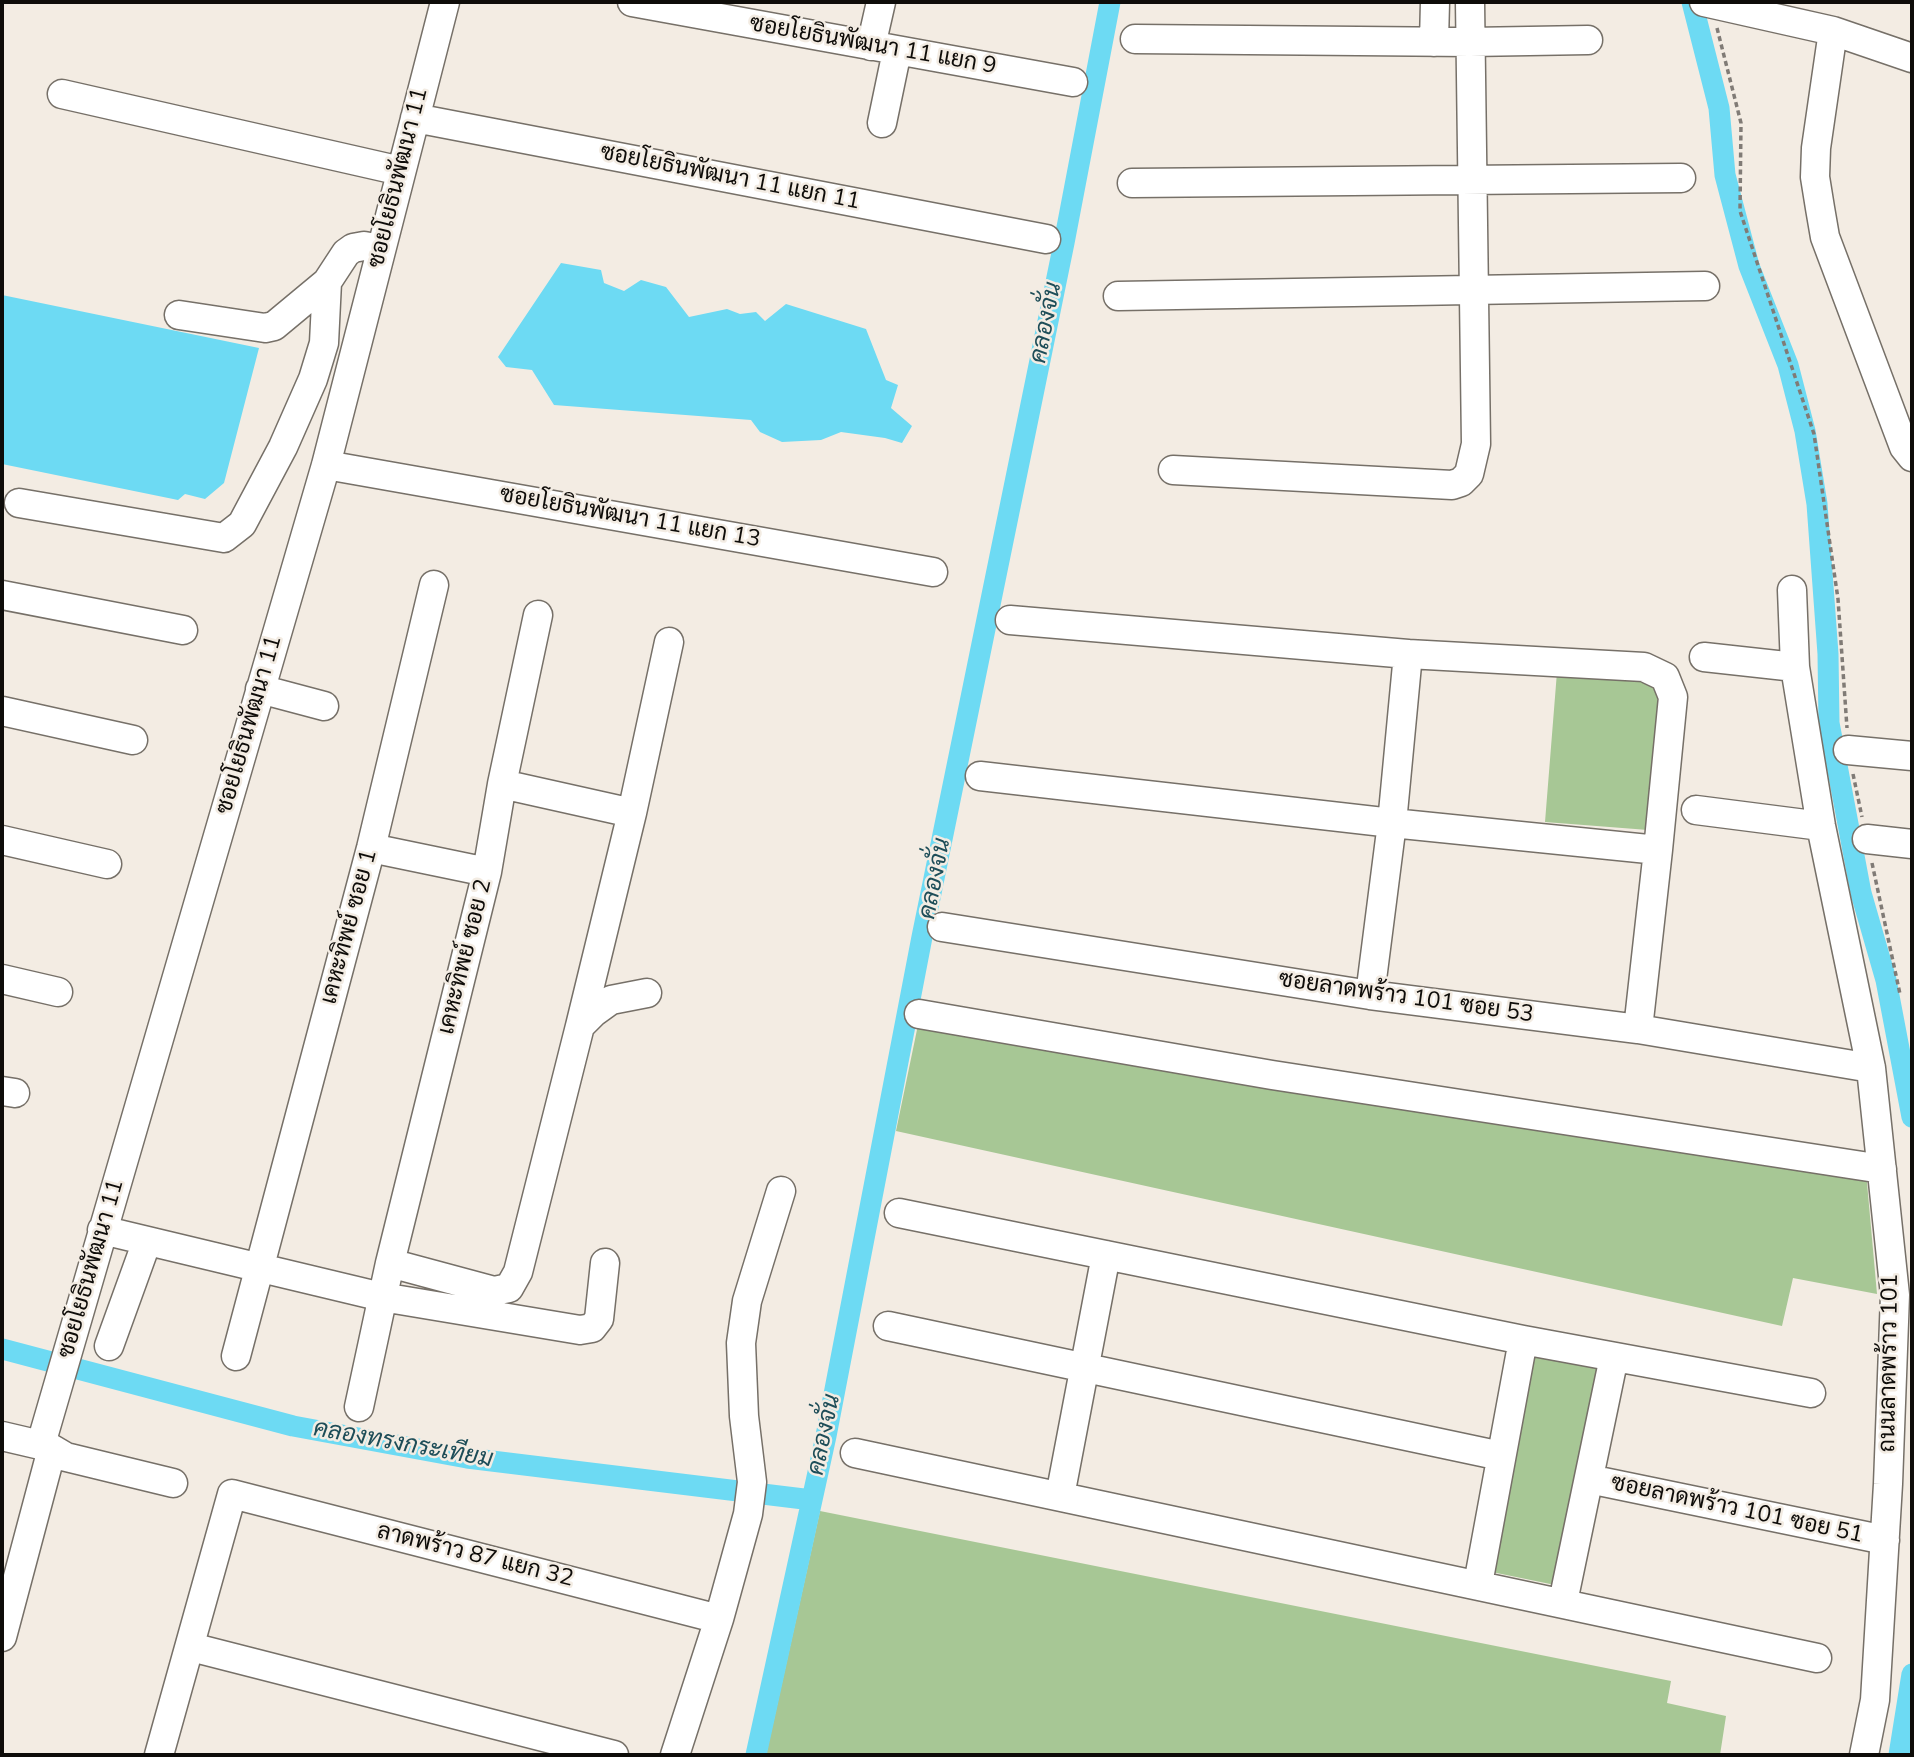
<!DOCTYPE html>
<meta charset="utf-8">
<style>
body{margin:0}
#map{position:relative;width:1914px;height:1757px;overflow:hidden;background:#f3ece3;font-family:"Nunito Sans",sans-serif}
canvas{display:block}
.frame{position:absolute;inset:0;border:4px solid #0e0c09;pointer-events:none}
</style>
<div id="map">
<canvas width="1914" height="1757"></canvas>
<div class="frame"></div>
</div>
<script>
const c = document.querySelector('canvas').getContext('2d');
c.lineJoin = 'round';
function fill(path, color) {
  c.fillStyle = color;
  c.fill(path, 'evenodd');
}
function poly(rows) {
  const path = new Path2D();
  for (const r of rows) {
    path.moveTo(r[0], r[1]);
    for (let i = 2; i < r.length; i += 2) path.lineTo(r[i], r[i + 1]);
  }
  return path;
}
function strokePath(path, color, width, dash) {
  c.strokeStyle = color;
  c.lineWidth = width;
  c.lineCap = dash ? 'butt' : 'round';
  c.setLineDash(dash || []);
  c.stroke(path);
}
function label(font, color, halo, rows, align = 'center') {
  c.font = font + ' "Nunito Sans",Sarabun,sans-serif';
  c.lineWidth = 5;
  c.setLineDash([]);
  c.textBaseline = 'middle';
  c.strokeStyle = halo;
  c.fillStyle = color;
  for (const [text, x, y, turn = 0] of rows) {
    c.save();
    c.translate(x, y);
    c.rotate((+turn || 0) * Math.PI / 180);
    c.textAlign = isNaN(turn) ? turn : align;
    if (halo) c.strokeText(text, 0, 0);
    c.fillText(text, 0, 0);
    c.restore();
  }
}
const green = poly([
 [1557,672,1659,681,1648,830,1545,822],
 [919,1020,1866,1172,1877,1294,1793,1278,1782,1326,896,1131],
 [1531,1348,1604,1362,1560,1586,1487,1571],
 [820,1511,1671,1681,1667,1703,1726,1716,1720,1755,766,1755]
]);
const water = poly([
 [561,263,601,270,604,283,624,291,641,280,666,287,689,317,727,309,740,314,756,312,765,321,786,304,866,329,886,380,898,385,891,408,912,426,902,443,885,438,841,432,821,440,782,442,760,432,751,420,554,405,532,370,506,367,498,357],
 [2,295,259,348,224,483,205,499,185,494,178,500,2,464]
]);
const canal = poly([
 [1692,2,1719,108,1725,175,1749,266,1788,365,1805,431,1817,504,1828,654,1829,723,1861,893,1886,980,1912,1117],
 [2,1349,293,1426,467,1458,812,1500],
 [756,1755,826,1436,922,937,1064,243,1110,2],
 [1899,1755,1912,1674]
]);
const path = poly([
 [1717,28,1741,123,1740,211,1814,434,1838,599,1847,728],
 [1853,774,1862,817],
 [1872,863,1900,994]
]);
const minor = poly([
 [632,2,1073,82],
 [1704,2,1833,31,1912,58],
 [1833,31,1816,148,1815,177,1820,208,1825,237,1904,447,1912,457],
 [1135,39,1470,42,1588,40],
 [1434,42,1435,2],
 [871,46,881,2],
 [62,94,401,171],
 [415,118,1046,239],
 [882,123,897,51],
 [1132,183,1681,178],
 [1118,296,1705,286],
 [179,315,265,328,274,326,327,282,346,253,353,248,364,246,381,249],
 [326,465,933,572],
 [1173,470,1452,485,1461,482,1469,474,1476,444,1470,2],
 [19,503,224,538,242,524,283,447,313,379,324,343,327,282],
 [1792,590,1795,667,1821,826,1871,1068,1895,1295,1888,1484,1875,1700,1864,1755],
 [2,595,183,630],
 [1010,620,1408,654,1644,667,1665,677,1673,697,1658,850,1638,1029],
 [1704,657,1795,667],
 [260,689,324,706],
 [2,711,133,740],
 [1848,750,1912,756],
 [980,776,1392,823,1658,850],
 [502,784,632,813],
 [1696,810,1821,826],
 [1867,839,1912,844],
 [2,840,107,864],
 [371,848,487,872],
 [942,927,1370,995,1638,1029,1871,1068],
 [2,979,58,992],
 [1370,995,1392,823,1408,654],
 [919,1014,1272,1075,1882,1169],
 [580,1026,632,813,669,642],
 [2,1091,15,1093],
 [899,1213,1523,1340,1811,1393],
 [102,1230,382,1297,580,1330,592,1328,599,1319,605,1263],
 [390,1263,494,1291,509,1288,518,1272,580,1026,593,1013,611,1000,647,993],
 [888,1326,1501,1456],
 [109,1346,147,1241],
 [236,1356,371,848,434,585],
 [359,1407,390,1263,487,872,502,784,538,615],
 [2,1436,49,1447,66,1457,173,1483],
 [41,1444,326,465,445,2],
 [855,1453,1817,1658],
 [1589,1479,1885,1540],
 [1060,1496,1106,1255],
 [1478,1584,1523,1340],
 [1563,1602,1614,1357],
 [2,1637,52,1449],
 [191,1647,614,1755],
 [159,1755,232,1494,719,1619],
 [675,1755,719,1619,748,1514,752,1482,744,1416,741,1343,747,1301,781,1191]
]);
const streetNames = [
 ["ซอยโยธินพัฒนา 11 แยก 9",873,46,10],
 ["ซอยโยธินพัฒนา 11",399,178,-76],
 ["ซอยโยธินพัฒนา 11 แยก 11",730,178,11],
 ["ซอยโยธินพัฒนา 11 แยก 13",630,518,10],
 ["ซอยโยธินพัฒนา 11",250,725,-74],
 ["เคหะทิพย์ ซอย 1",350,927,-75],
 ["เคหะทิพย์ ซอย 2",466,957,-76],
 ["ซอยลาดพร้าว 101 ซอย 53",1406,998,8],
 ["ซอยโยธินพัฒนา 11",92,1269,-74],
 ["ถนนลาดพร้าว 101",1890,1363,-89],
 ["ซอยลาดพร้าว 101 ซอย 51",1737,1510,12],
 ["ลาดพร้าว 87 แยก 32",475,1556,14]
];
const waterNames = [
 ["คลองจั่น",1047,323,-79],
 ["คลองจั่น",936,879,-79],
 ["คลองจั่น",825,1435,-78],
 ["คลองทรงกระเทียม",403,1445,10]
];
fill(green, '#a7c795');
fill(water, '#6ddaf3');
strokePath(canal, '#6ddaf3', 21);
strokePath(minor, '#767068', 31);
strokePath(path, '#807b76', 3.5, [5, 3.5]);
strokePath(minor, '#fff', 28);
label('23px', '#0e0c09', '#f3ece3', streetNames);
label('italic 24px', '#1d4d58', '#f3ece3', waterNames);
</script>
